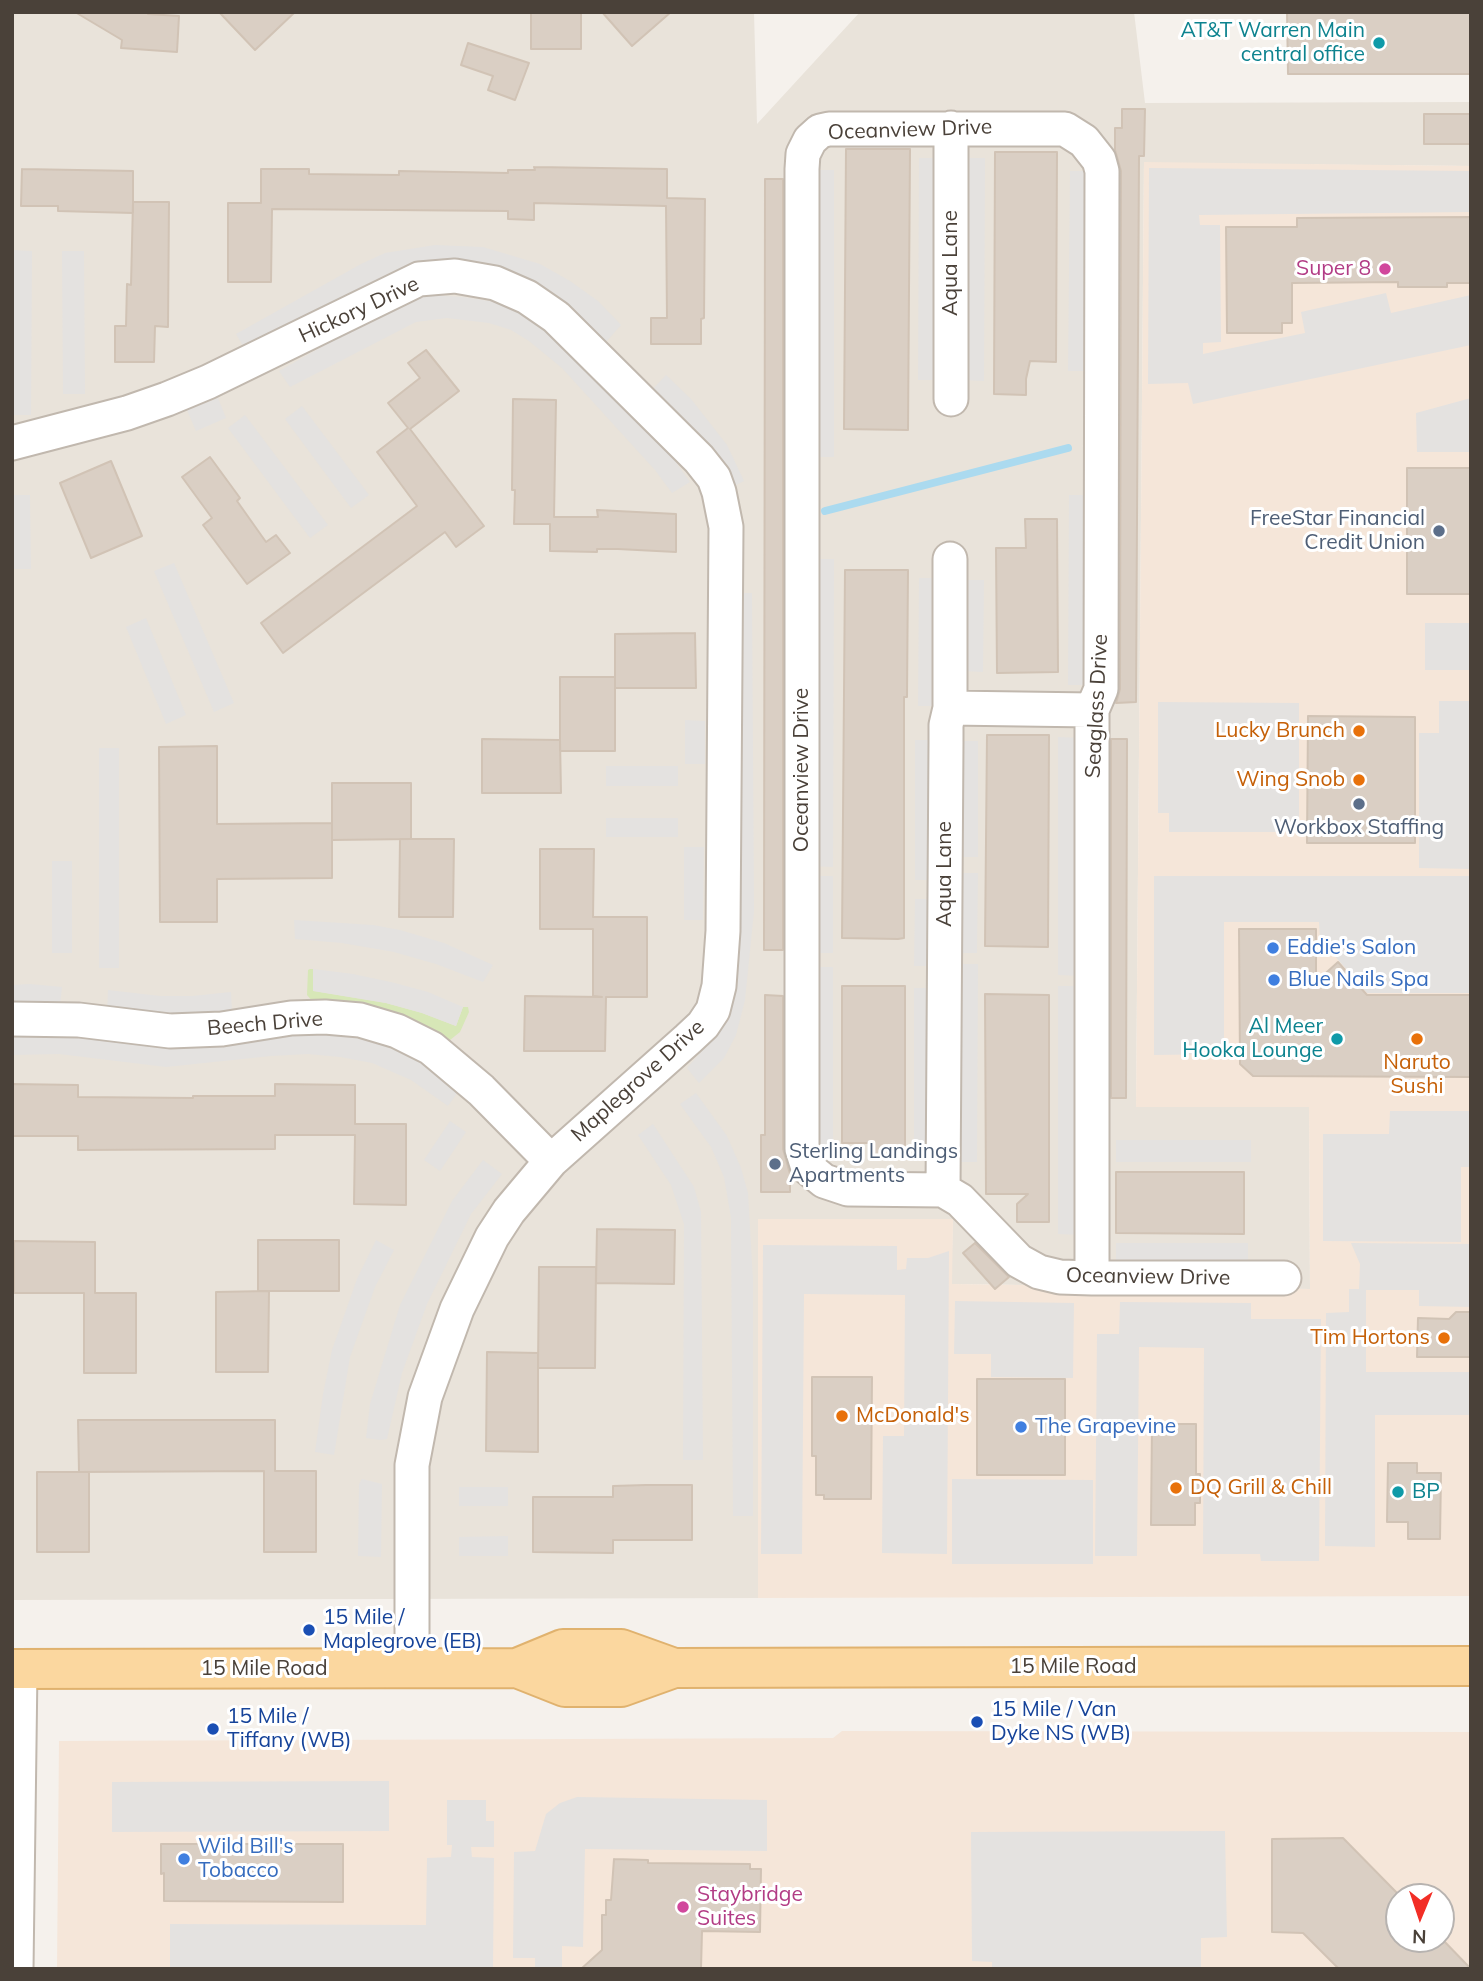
<!DOCTYPE html>
<style>
body{margin:0}
#map{position:relative;width:1483px;height:1981px;overflow:hidden;background:#f5f1ec;font-family:Mulish,sans-serif}
canvas{display:block}
.frame{position:absolute;inset:0;border:14px solid #4a4139;pointer-events:none}
.north{position:absolute;left:1385px;top:1883px;width:70px;height:70px;box-sizing:border-box;background:#fff;border:2px solid #b7b3b0;border-radius:50%;rotate:182deg;font-size:19px;font-weight:700;line-height:28px;text-align:center;color:#4a4139}
.north::after{content:'';display:block;margin:auto;width:24px;height:32px;background:#f22e26;clip-path:polygon(50% 0,100% 100%,50% 72%,0 100%)}
</style>
<div id="map">
<canvas width="1483" height="1981"></canvas>
<div class="frame"></div>
<div class="north">N</div>
</div>
<script>
const c = document.querySelector('canvas').getContext('2d');
c.lineJoin = 'round';
function fill(path, color) {
  c.fillStyle = color;
  c.fill(path, 'evenodd');
}
function poly(rows) {
  const path = new Path2D();
  for (const r of rows) {
    path.moveTo(r[0], r[1]);
    for (let i = 2; i < r.length; i += 2) path.lineTo(r[i], r[i + 1]);
  }
  return path;
}
function strokePath(path, color, width, dash) {
  c.strokeStyle = color;
  c.lineWidth = width;
  c.lineCap = dash ? 'butt' : 'round';
  c.setLineDash(dash || []);
  c.stroke(path);
}
function label(font, color, halo, rows, align = 'center') {
  c.font = font + ' Mulish,sans-serif';
  c.lineWidth = 6;
  c.setLineDash([]);
  c.textBaseline = 'middle';
  c.strokeStyle = halo;
  c.fillStyle = color;
  for (const [text, x, y, turn = 0] of rows) {
    c.save();
    c.translate(x, y);
    c.rotate((+turn || 0) * Math.PI / 180);
    c.textAlign = isNaN(turn) ? turn : align;
    if (halo) c.strokeText(text, 0, 0);
    c.fillText(text, 0, 0);
    c.restore();
  }
}
const residential = poly([
 [12,12,754,12,757,124,860,12,1134,12,1145,103,1471,102,1471,166,1144,163,1136,1107,1309,1106,1310,1289,951,1284,953,1219,758,1219,758,1598,12,1600]
]);
const commercial = poly([
 [1144,162,1471,166,1471,1596,758,1598,758,1219,953,1219,952,1284,1310,1289,1309,1107,1136,1107],
 [842,1731,1471,1732,1471,1969,57,1969,59,1741,833,1738],
 [1399,1897,1441,1897,1441,1939,1399,1939]
]);
const green = poly([
 [310,969,313,969,314,991,386,1003,422,1013,456,1026,463,1007,468,1007,469,1012,460,1032,450,1040,443,1039,314,1003,307,995,308,970]
]);
const parking = poly([
 [919,158,940,158,939,380,918,380],
 [964,158,985,158,984,381,963,380],
 [1149,168,1471,171,1471,212,1199,215,1200,225,1220,225,1221,342,1203,343,1203,354,1305,333,1301,312,1386,293,1391,313,1471,295,1471,345,1193,404,1188,383,1148,384],
 [813,170,834,170,834,457,812,457],
 [1070,171,1090,171,1089,371,1068,371],
 [435,245,483,247,540,264,570,281,598,301,621,325,606,342,582,321,414,269,372,283,247,353,236,334,361,264,385,253],
 [12,250,32,251,31,415,12,415],
 [62,251,84,251,85,394,63,394],
 [429,295,463,297,495,302,520,312,540,325,590,369,672,457,690,482,672,493,655,470,562,368,529,341,511,330,489,323,447,318,416,322,290,387,279,371,391,308,409,300],
 [666,375,691,399,727,445,744,481,728,489,652,390],
 [218,398,226,418,196,431,187,410],
 [1471,398,1471,452,1417,452,1416,413],
 [302,406,369,495,351,508,285,419],
 [245,415,328,525,310,538,228,428],
 [12,495,30,495,31,569,12,569],
 [1069,495,1090,495,1090,685,1068,685],
 [811,559,834,559,833,867,810,866],
 [174,563,234,703,214,712,154,571],
 [919,578,940,578,939,706,918,706],
 [964,580,984,580,983,672,963,671],
 [733,593,752,593,754,911,745,1000,736,1035,724,1058,699,1083,687,1068,708,1044,723,1014],
 [146,618,186,715,166,724,126,627],
 [1425,623,1471,623,1471,670,1425,670],
 [1439,701,1471,701,1471,869,1419,868,1419,733,1439,733],
 [1158,702,1299,703,1299,832,1169,832,1169,813,1158,813],
 [685,720,705,721,705,764,685,764],
 [1058,737,1081,738,1081,976,1058,975],
 [915,740,934,740,934,880,915,880],
 [959,741,978,741,978,857,959,857],
 [99,748,119,748,119,968,99,968],
 [606,766,678,766,678,786,606,786],
 [606,818,678,818,678,837,606,837],
 [684,847,704,847,703,920,684,920],
 [52,861,72,861,72,953,52,953],
 [958,873,978,873,977,953,958,953],
 [810,876,833,876,833,953,810,953],
 [1154,876,1471,876,1471,993,1367,993,1320,939,1319,922,1224,922,1224,1054,1154,1055],
 [915,899,934,899,934,966,914,966],
 [294,920,373,925,400,930,444,943,493,965,483,982,436,964,394,952,342,943,295,939],
 [958,964,978,964,977,1162,958,1162],
 [810,967,833,967,833,1147,810,1147],
 [313,969,353,974,391,982,428,992,463,1007,456,1026,422,1013,386,1003,313,991],
 [30,984,62,987,60,1005,12,1006,12,985],
 [1058,986,1081,986,1081,1235,1058,1234],
 [914,988,933,988,933,1151,914,1151],
 [108,990,160,996,192,996,231,992,232,1013,191,1016,107,1011],
 [309,1034,343,1035,378,1043,424,1063,460,1089,448,1106,411,1080,372,1063,340,1057,308,1054,271,1056,166,1067,59,1054,12,1055,12,1035,270,1037],
 [696,1093,727,1136,741,1168,748,1193,753,1280,753,1516,733,1516,731,1218,724,1177,711,1147,680,1104],
 [1390,1111,1471,1111,1471,1167,1461,1167,1461,1242,1323,1241,1323,1134,1389,1134],
 [450,1121,466,1132,440,1171,424,1160],
 [653,1124,694,1187,701,1212,703,1460,683,1460,684,1224,671,1185,638,1135],
 [1116,1140,1251,1140,1251,1162,1116,1162],
 [483,1160,502,1174,471,1214,427,1304,402,1373,387,1439,380,1440,366,1438,370,1404,400,1305,452,1201],
 [376,1240,394,1250,375,1287,350,1357,334,1455,315,1452,323,1394,332,1350,357,1279],
 [1116,1243,1248,1243,1248,1266,1116,1266],
 [1351,1243,1471,1244,1471,1307,1419,1306,1419,1290,1366,1290,1366,1372,1471,1372,1471,1415,1375,1415,1375,1547,1325,1546,1326,1313,1349,1312,1349,1289,1359,1289,1360,1264],
 [763,1245,897,1246,897,1270,906,1269,907,1258,928,1258,949,1251,947,1554,882,1553,883,1436,904,1436,905,1295,804,1294,802,1554,761,1554],
 [955,1301,1074,1303,1073,1378,991,1377,991,1354,954,1354],
 [1120,1302,1251,1303,1251,1319,1321,1319,1319,1561,1261,1561,1260,1554,1203,1554,1204,1348,1139,1347,1137,1556,1095,1556,1097,1334,1119,1334],
 [362,1479,382,1484,381,1557,358,1556,359,1484],
 [952,1479,1093,1480,1093,1564,952,1564],
 [459,1487,508,1487,508,1506,459,1506],
 [508,1536,508,1556,459,1556,459,1537],
 [389,1781,389,1831,112,1832,112,1782],
 [577,1797,767,1800,767,1851,585,1849,583,1947,562,1946,562,1969,535,1969,535,1958,513,1958,514,1852,535,1851,546,1814,560,1803],
 [447,1800,486,1800,486,1821,494,1821,494,1847,471,1847,472,1857,494,1858,493,1969,170,1969,170,1924,426,1925,427,1858,451,1857,452,1845,447,1845],
 [1225,1831,1227,1937,1201,1938,1201,1969,992,1969,992,1962,972,1961,971,1832]
]);
const stream = poly([
 [825,511,1068,448]
]);
const building = poly([
 [75,12,148,12,148,14,179,16,177,52,121,48,122,40,75,12],
 [219,12,295,12,255,50,219,12],
 [602,12,671,12,632,46,602,12],
 [1287,12,1471,12,1471,74,1288,74,1287,12],
 [531,13,581,13,581,49,531,49,531,13],
 [468,43,529,63,515,100,488,90,493,76,461,65,468,43],
 [1122,109,1145,109,1144,156,1139,156,1136,702,1116,703,1120,689,1121,171,1115,150,1115,128,1122,128,1122,109],
 [1424,114,1471,114,1471,144,1424,144,1424,114],
 [846,149,910,149,908,430,844,429,846,149],
 [995,152,1057,152,1056,362,1030,361,1026,379,1026,395,994,394,995,152],
 [534,167,667,169,667,198,705,199,704,318,701,319,701,344,651,344,651,318,667,318,666,206,534,203,534,220,508,219,508,211,272,209,271,282,228,282,228,203,261,203,261,169,309,169,309,174,399,175,399,171,508,173,508,170,535,170,534,167],
 [22,169,133,171,133,213,58,211,58,206,21,206,22,169],
 [765,179,783,179,783,950,764,950,765,179],
 [133,202,169,202,168,327,155,326,154,362,115,362,115,326,126,326,127,284,131,285,133,202],
 [1471,217,1471,283,1447,283,1447,287,1398,287,1398,282,1292,283,1292,323,1282,323,1282,333,1227,333,1226,227,1297,227,1297,218,1471,217],
 [426,350,459,391,410,429,484,526,456,547,445,532,283,653,261,623,417,506,377,452,408,428,388,403,420,378,408,363,426,350],
 [513,399,556,400,554,517,598,517,597,510,676,514,676,552,618,549,597,549,597,552,550,551,550,524,514,524,515,490,512,490,513,399],
 [210,457,240,498,237,501,266,542,276,535,290,553,247,584,203,525,212,518,182,477,210,457],
 [111,461,142,536,91,558,60,483,111,461],
 [1407,468,1471,468,1471,594,1407,594,1407,468],
 [1025,519,1057,519,1058,672,997,673,996,548,1026,548,1025,519],
 [845,570,908,570,907,697,904,697,904,938,898,939,842,938,845,570],
 [695,633,696,688,615,688,615,634,695,633],
 [560,677,615,677,615,751,560,751,560,677],
 [1308,716,1415,717,1415,843,1307,843,1308,716],
 [987,735,1049,735,1048,947,985,946,987,735],
 [482,739,560,740,561,793,482,793,482,739],
 [1111,739,1127,739,1126,1098,1111,1098,1111,739],
 [217,746,217,824,332,823,332,878,217,879,217,922,160,922,159,747,217,746],
 [332,783,411,783,411,839,332,840,332,783],
 [400,839,454,839,453,917,399,917,400,839],
 [540,849,594,849,593,917,647,917,647,997,606,997,605,1051,524,1051,525,996,602,997,593,996,593,929,540,929,540,849],
 [1239,929,1316,929,1316,982,1338,962,1367,995,1471,995,1471,1077,1253,1076,1240,1064,1239,929],
 [842,986,905,986,905,1157,873,1157,873,1143,842,1143,842,986],
 [985,994,1049,995,1049,1222,1017,1222,1017,1204,1028,1194,986,1194,985,994],
 [765,995,783,996,783,1149,790,1174,790,1192,761,1192,761,1135,765,1135,765,995],
 [12,1084,78,1085,78,1097,193,1098,193,1096,275,1096,275,1084,355,1085,355,1124,406,1124,406,1205,354,1204,355,1135,275,1135,275,1149,78,1150,78,1136,12,1136,12,1084],
 [1116,1172,1244,1172,1244,1234,1116,1233,1116,1172],
 [597,1229,675,1230,674,1284,596,1283,597,1229],
 [258,1240,339,1240,339,1291,269,1291,268,1372,216,1372,216,1292,268,1291,258,1291,258,1240],
 [14,1241,95,1242,95,1293,136,1293,136,1373,84,1373,84,1293,14,1293,14,1241],
 [975,1243,1009,1277,995,1289,963,1253,975,1243],
 [539,1267,596,1267,595,1368,538,1368,539,1267],
 [1456,1312,1471,1312,1471,1357,1417,1357,1418,1318,1449,1319,1456,1312],
 [487,1352,538,1353,538,1452,486,1451,487,1352],
 [812,1377,872,1377,871,1499,824,1499,824,1495,816,1495,816,1456,812,1456,812,1377],
 [977,1379,1065,1379,1065,1475,977,1475,977,1379],
 [78,1420,275,1420,275,1471,316,1471,316,1552,264,1552,264,1471,79,1472,78,1420],
 [1152,1424,1196,1424,1196,1474,1200,1474,1200,1503,1195,1503,1195,1525,1151,1525,1152,1424],
 [1388,1463,1417,1463,1417,1473,1441,1473,1440,1539,1408,1539,1408,1522,1387,1522,1388,1463],
 [37,1472,89,1472,89,1552,37,1552,37,1472],
 [646,1485,692,1485,692,1540,613,1540,613,1553,533,1552,533,1497,613,1497,613,1486,646,1485],
 [1343,1838,1399,1895,1399,1939,1442,1939,1471,1969,1339,1969,1303,1933,1272,1932,1272,1839,1343,1838],
 [161,1844,343,1844,343,1902,164,1901,164,1873,161,1874,161,1844],
 [614,1859,648,1860,648,1863,750,1864,750,1869,761,1869,760,1932,702,1931,701,1969,581,1969,602,1950,602,1915,606,1915,606,1900,611,1900,614,1859]
]);
const minor = poly([
 [951,399,951,128],
 [12,443,127,413,167,399,208,382,419,279,455,276,495,283,527,297,556,317,699,459,714,478,719,492,726,527,723,931,719,986,713,1010,703,1025,688,1039,551,1161,509,1211,492,1237,457,1309,425,1397,412,1465,412,1669],
 [950,708,1092,710],
 [12,1019,79,1020,170,1031,222,1029,291,1018,325,1017,360,1020,397,1031,431,1048,481,1090,551,1161],
 [943,1190,946,742,946,725,950,708,950,559],
 [1092,1278,1092,710,1101,689,1102,171,1099,160,1084,141,1065,129,829,129,820,131,810,140,803,154,802,169,802,1149,808,1168,824,1181,848,1189,943,1190,960,1200,1019,1261,1039,1272,1060,1277,1092,1278,1284,1278],
 [16,1969,20,1669]
]);
const major = poly([
 [517,1668,565,1687,621,1687,674,1668,1471,1666],
 [12,1669,517,1668,563,1649,621,1649,674,1668]
]);
const markers = [
 [1379,43,7,"#0f9aa8"],
 [1385,269,7,"#d1479c"],
 [1439,531,7,"#5c6f8a"],
 [1359,731,7,"#e8710a"],
 [1359,780,7,"#e8710a"],
 [1359,804,7,"#5c6f8a"],
 [1273,948,7,"#3f7fe0"],
 [1274,980,7,"#3f7fe0"],
 [1337,1039,7,"#0f9aa8"],
 [1417,1039,7,"#e8710a"],
 [775,1164,7,"#5c6f8a"],
 [1444,1338,7,"#e8710a"],
 [842,1416,7,"#e8710a"],
 [1021,1427,7,"#3f7fe0"],
 [1176,1488,7,"#e8710a"],
 [1398,1492,7,"#0f9aa8"],
 [309,1630,7,"#1a4fb4"],
 [977,1722,7,"#1a4fb4"],
 [213,1729,7,"#1a4fb4"],
 [184,1859,7,"#3f7fe0"],
 [683,1907,7,"#d1479c"]
];
const cultureNames = [
 ["AT&T Warren Main",1365,31],
 ["central office",1365,55],
 ["Al Meer",1323,1027],
 ["Hooka Lounge",1323,1051],
 ["BP",1412,1492,"left"]
];
const streetNames = [
 ["Oceanview Drive",910,130,-2],
 ["Aqua Lane",951,263,-90],
 ["Hickory Drive",359,310,-25],
 ["Seaglass Drive",1097,706,-87],
 ["Oceanview Drive",802,770,-90],
 ["Aqua Lane",945,874,-90],
 ["Beech Drive",265,1024,-5],
 ["Maplegrove Drive",638,1081,-42],
 ["Oceanview Drive",1148,1277,1],
 ["15 Mile Road",1073,1667],
 ["15 Mile Road",264,1669]
];
const hotelNames = [
 ["Super 8",1371,269],
 ["Staybridge",697,1895,"left"],
 ["Suites",697,1919,"left"]
];
const serviceNames = [
 ["FreeStar Financial",1425,519],
 ["Credit Union",1425,543],
 ["Workbox Staffing",1359,828,"center"],
 ["Sterling Landings",789,1152,"left"],
 ["Apartments",789,1176,"left"]
];
const foodNames = [
 ["Lucky Brunch",1345,731],
 ["Wing Snob",1345,780],
 ["Naruto",1417,1063,"center"],
 ["Sushi",1417,1087,"center"],
 ["Tim Hortons",1430,1338],
 ["McDonald's",856,1416,"left"],
 ["DQ Grill & Chill",1190,1488,"left"]
];
const shopNames = [
 ["Eddie's Salon",1287,948],
 ["Blue Nails Spa",1288,980],
 ["The Grapevine",1035,1427],
 ["Wild Bill's",198,1847],
 ["Tobacco",198,1871]
];
const transitNames = [
 ["15 Mile /",323,1618],
 ["Maplegrove (EB)",323,1642],
 ["15 Mile / Van",991,1710],
 ["Dyke NS (WB)",991,1734],
 ["15 Mile /",227,1717],
 ["Tiffany (WB)",227,1741]
];
fill(residential, '#e9e3da');
fill(commercial, '#f5e6d9');
fill(green, '#d7e7b7');
fill(parking, '#e4e2e0');
strokePath(stream, '#abdaef', 8);
fill(building, '#dacfc4');
strokePath(building, '#d1c3b5', 2);
strokePath(minor, '#c1b8ae', 37);
strokePath(major, '#e0b26e', 42);
strokePath(minor, '#fff', 33);
strokePath(major, '#fbd79f', 38);
for (const [x, y, r, color] of markers) {
  const dot = new Path2D();
  dot.arc(x, y, r, 0, 2 * Math.PI);
  c.fillStyle = color;
  c.fill(dot);
  strokePath(dot, '#fff', 2.5);
}
label('21px', '#0d838f', '#fff', cultureNames, 'right');
label('21px', '#4a4139', '#fff', streetNames);
label('21px', '#b23c85', '#fff', hotelNames, 'right');
label('21px', '#4e5e75', '#fff', serviceNames, 'right');
label('21px', '#c56008', '#fff', foodNames, 'right');
label('21px', '#366cbe', '#fff', shopNames, 'left');
label('21px', '#164399', '#fff', transitNames, 'left');
</script>
